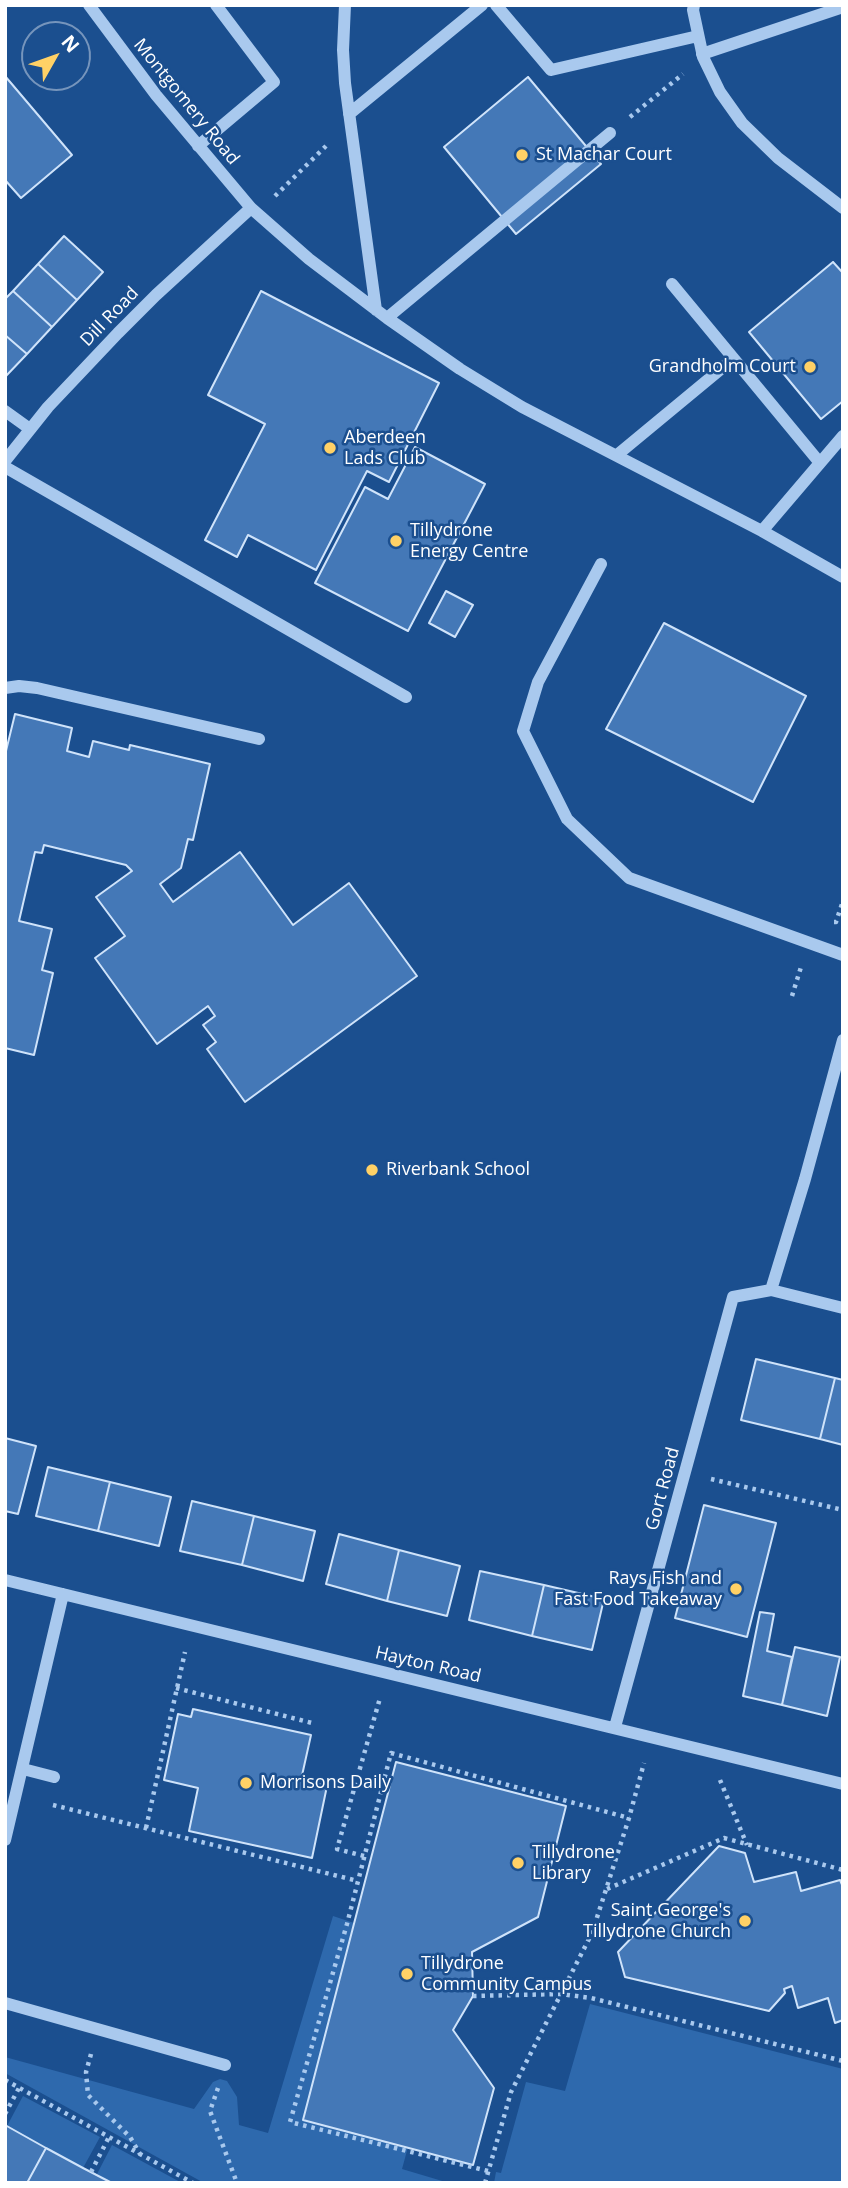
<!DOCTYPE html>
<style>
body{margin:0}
#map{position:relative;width:848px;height:2188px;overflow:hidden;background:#1b4f8f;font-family:"Open Sans",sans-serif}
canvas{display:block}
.frame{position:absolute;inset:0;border:7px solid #fff;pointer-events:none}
.north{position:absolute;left:21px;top:21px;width:70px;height:70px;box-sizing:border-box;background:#1b4f8f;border:2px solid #7695bc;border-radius:50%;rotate:50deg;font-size:19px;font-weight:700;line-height:28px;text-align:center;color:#fff}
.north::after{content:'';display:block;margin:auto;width:24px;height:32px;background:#ffd166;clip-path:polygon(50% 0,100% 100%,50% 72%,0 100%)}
</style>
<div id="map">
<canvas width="848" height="2188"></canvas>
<div class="frame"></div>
<div class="north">N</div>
</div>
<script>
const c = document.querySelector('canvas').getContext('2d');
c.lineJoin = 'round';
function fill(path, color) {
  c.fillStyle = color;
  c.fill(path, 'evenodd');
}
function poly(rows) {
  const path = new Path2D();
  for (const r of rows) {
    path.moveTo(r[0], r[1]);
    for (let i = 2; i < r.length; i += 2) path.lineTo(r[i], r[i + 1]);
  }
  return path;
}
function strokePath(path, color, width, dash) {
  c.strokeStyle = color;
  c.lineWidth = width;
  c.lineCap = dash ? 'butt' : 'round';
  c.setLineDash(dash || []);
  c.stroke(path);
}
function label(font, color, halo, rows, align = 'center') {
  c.font = font + ' "Open Sans",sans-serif';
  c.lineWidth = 5;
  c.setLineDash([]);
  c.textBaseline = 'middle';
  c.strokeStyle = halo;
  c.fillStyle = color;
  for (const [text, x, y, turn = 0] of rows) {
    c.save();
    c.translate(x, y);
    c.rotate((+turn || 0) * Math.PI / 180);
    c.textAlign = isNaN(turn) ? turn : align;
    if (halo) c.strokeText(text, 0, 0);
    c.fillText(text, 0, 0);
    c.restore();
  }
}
const green = poly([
 [333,1916,354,1923,303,2120,408,2147,402,2169,449,2183,204,2183,5,2073,5,2057,194,2109,213,2082,220,2079,227,2081,237,2097,239,2125,268,2133],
 [590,2004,843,2069,843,2183,494,2183,496,2172,501,2173,526,2082,565,2091],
 [23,2096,100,2137,83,2168,7,2126],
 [112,2145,182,2183,112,2183,97,2174]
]);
const building = poly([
 [5,76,72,155,21,198,5,180,5,76],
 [528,77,601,164,516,234,444,147,528,77],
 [64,236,103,272,77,300,38,264,64,236],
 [833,262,843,273,843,401,821,419,749,332,833,262],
 [38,264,77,300,52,327,13,291,38,264],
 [13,291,52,327,27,354,5,335,5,299,13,291],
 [261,291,439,383,389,482,367,471,316,570,248,535,237,557,205,540,265,424,208,395,261,291],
 [5,335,27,354,5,377,5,335],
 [415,447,485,484,408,631,315,583,365,487,388,499,415,447],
 [446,591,473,605,455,637,429,623,446,591],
 [664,623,806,696,753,802,606,729,664,623],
 [15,714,72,728,67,751,89,757,93,741,129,750,130,745,210,764,193,840,188,839,181,868,160,884,173,902,240,852,293,925,349,883,417,976,245,1102,207,1049,216,1042,203,1025,215,1016,208,1006,157,1044,95,958,125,936,96,897,132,871,126,865,44,845,42,853,35,852,19,921,52,929,42,970,53,973,34,1055,5,1048,5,755,15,714],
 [756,1359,835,1378,820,1439,741,1420,756,1359],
 [835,1378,843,1380,843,1445,820,1439,835,1378],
 [5,1438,36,1446,18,1514,5,1511,5,1438],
 [48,1467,110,1482,98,1531,36,1516,48,1467],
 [110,1482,171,1497,159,1546,98,1531,110,1482],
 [192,1501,254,1516,242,1565,180,1551,192,1501],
 [704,1505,776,1523,747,1637,675,1618,704,1505],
 [254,1516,315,1531,303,1581,242,1565,254,1516],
 [339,1534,399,1550,387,1601,326,1584,339,1534],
 [399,1550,460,1566,447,1616,387,1601,399,1550],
 [480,1571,544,1585,532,1636,469,1620,480,1571],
 [544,1585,604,1599,592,1650,532,1636,544,1585],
 [760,1612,774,1614,767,1651,792,1657,782,1705,743,1696,760,1612],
 [795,1647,840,1657,827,1716,782,1705,795,1647],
 [193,1709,311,1735,301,1780,327,1786,312,1858,189,1831,198,1788,164,1780,178,1714,191,1717,193,1709],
 [396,1762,566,1806,538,1917,472,1952,473,1996,453,2030,494,2088,473,2165,303,2120,396,1762],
 [719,1846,745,1853,754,1882,796,1872,801,1891,840,1880,843,1887,843,2020,835,2023,828,1998,798,2008,792,1986,784,1989,785,1993,769,2011,625,1977,618,1952,719,1846],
 [5,2125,46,2148,27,2183,5,2183,5,2125],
 [46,2148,83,2168,112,2183,27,2183,46,2148]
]);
const path = poly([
 [630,117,683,74],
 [275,196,326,146],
 [834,922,836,922,843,901],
 [792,996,801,967],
 [711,1479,843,1510],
 [176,1688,312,1723],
 [720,1780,747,1845],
 [53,1805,358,1881],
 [146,1828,185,1652],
 [364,1856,337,1849,380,1698],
 [607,1889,724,1838,843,1870],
 [473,1996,561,1994,591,1998,843,2061],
 [91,2054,86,2072,88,2095,130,2137,140,2154],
 [5,2080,193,2183],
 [218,2088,210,2111,237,2183],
 [5,2114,19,2088],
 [488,2171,290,2122,347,1924,391,1753,629,1818],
 [91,2172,109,2137],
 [485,2183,511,2092,592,1933,629,1818,644,1763]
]);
const minor = poly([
 [89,5,156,95,251,208,309,259,387,318,460,369,522,407,762,531,843,577],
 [345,5,343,50,345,83,376,310],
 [496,5,551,70,698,36],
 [694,5,693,10,703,57,720,92,742,123,778,158,843,208],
 [702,54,843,7],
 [349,114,482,5],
 [198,146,274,82,216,5],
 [672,284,820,463],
 [387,318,610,133],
 [5,411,30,429],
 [617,455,733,359],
 [5,461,48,407,118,333,156,295,251,208],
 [5,467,406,697],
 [762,531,843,436],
 [601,564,538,682,523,731,567,819,629,878,843,955],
 [5,688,19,686,37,688,259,739],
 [771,1290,805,1179,843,1040],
 [5,1580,843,1784],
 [615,1727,733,1297,771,1290,843,1308],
 [23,1769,54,1777],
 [5,1840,63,1594],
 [5,2003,225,2065]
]);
const markers = [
 [522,155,7,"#ffd166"],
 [810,367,7,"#ffd166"],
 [330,448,7,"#ffd166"],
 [396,541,7,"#ffd166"],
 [372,1170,7,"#ffd166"],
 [736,1589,7,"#ffd166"],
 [246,1783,7,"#ffd166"],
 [518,1863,7,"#ffd166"],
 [745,1921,7,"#ffd166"],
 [407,1974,7,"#ffd166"]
];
const streetNames = [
 ["Montgomery Road",186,102,51],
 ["Dill Road",110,317,-46],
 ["Gort Road",663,1489,-75],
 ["Hayton Road",428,1665,13]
];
const poiNames = [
 ["St Machar Court",536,155],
 ["Grandholm Court",796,367,"right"],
 ["Aberdeen",344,438],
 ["Lads Club",344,459],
 ["Tillydrone",410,531],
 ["Energy Centre",410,552],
 ["Riverbank School",386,1170],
 ["Rays Fish and",722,1579,"right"],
 ["Fast Food Takeaway",722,1600,"right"],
 ["Morrisons Daily",260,1783],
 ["Tillydrone",532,1853],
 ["Library",532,1874],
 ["Saint George's",731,1911,"right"],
 ["Tillydrone Church",731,1932,"right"],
 ["Tillydrone",421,1964],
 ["Community Campus",421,1985]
];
fill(green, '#2e69ad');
fill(building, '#4478b7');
strokePath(building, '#cfe3fa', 2);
strokePath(path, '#a9c9ee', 4.5, [3.5, 5]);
strokePath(minor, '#a9c9ee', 12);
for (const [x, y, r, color] of markers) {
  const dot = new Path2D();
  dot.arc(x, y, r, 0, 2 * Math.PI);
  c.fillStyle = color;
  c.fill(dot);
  strokePath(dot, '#1b4f8f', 2.5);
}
label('18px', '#fff', '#1b4f8f', streetNames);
label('18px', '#fff', '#1b4f8f', poiNames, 'left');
</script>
